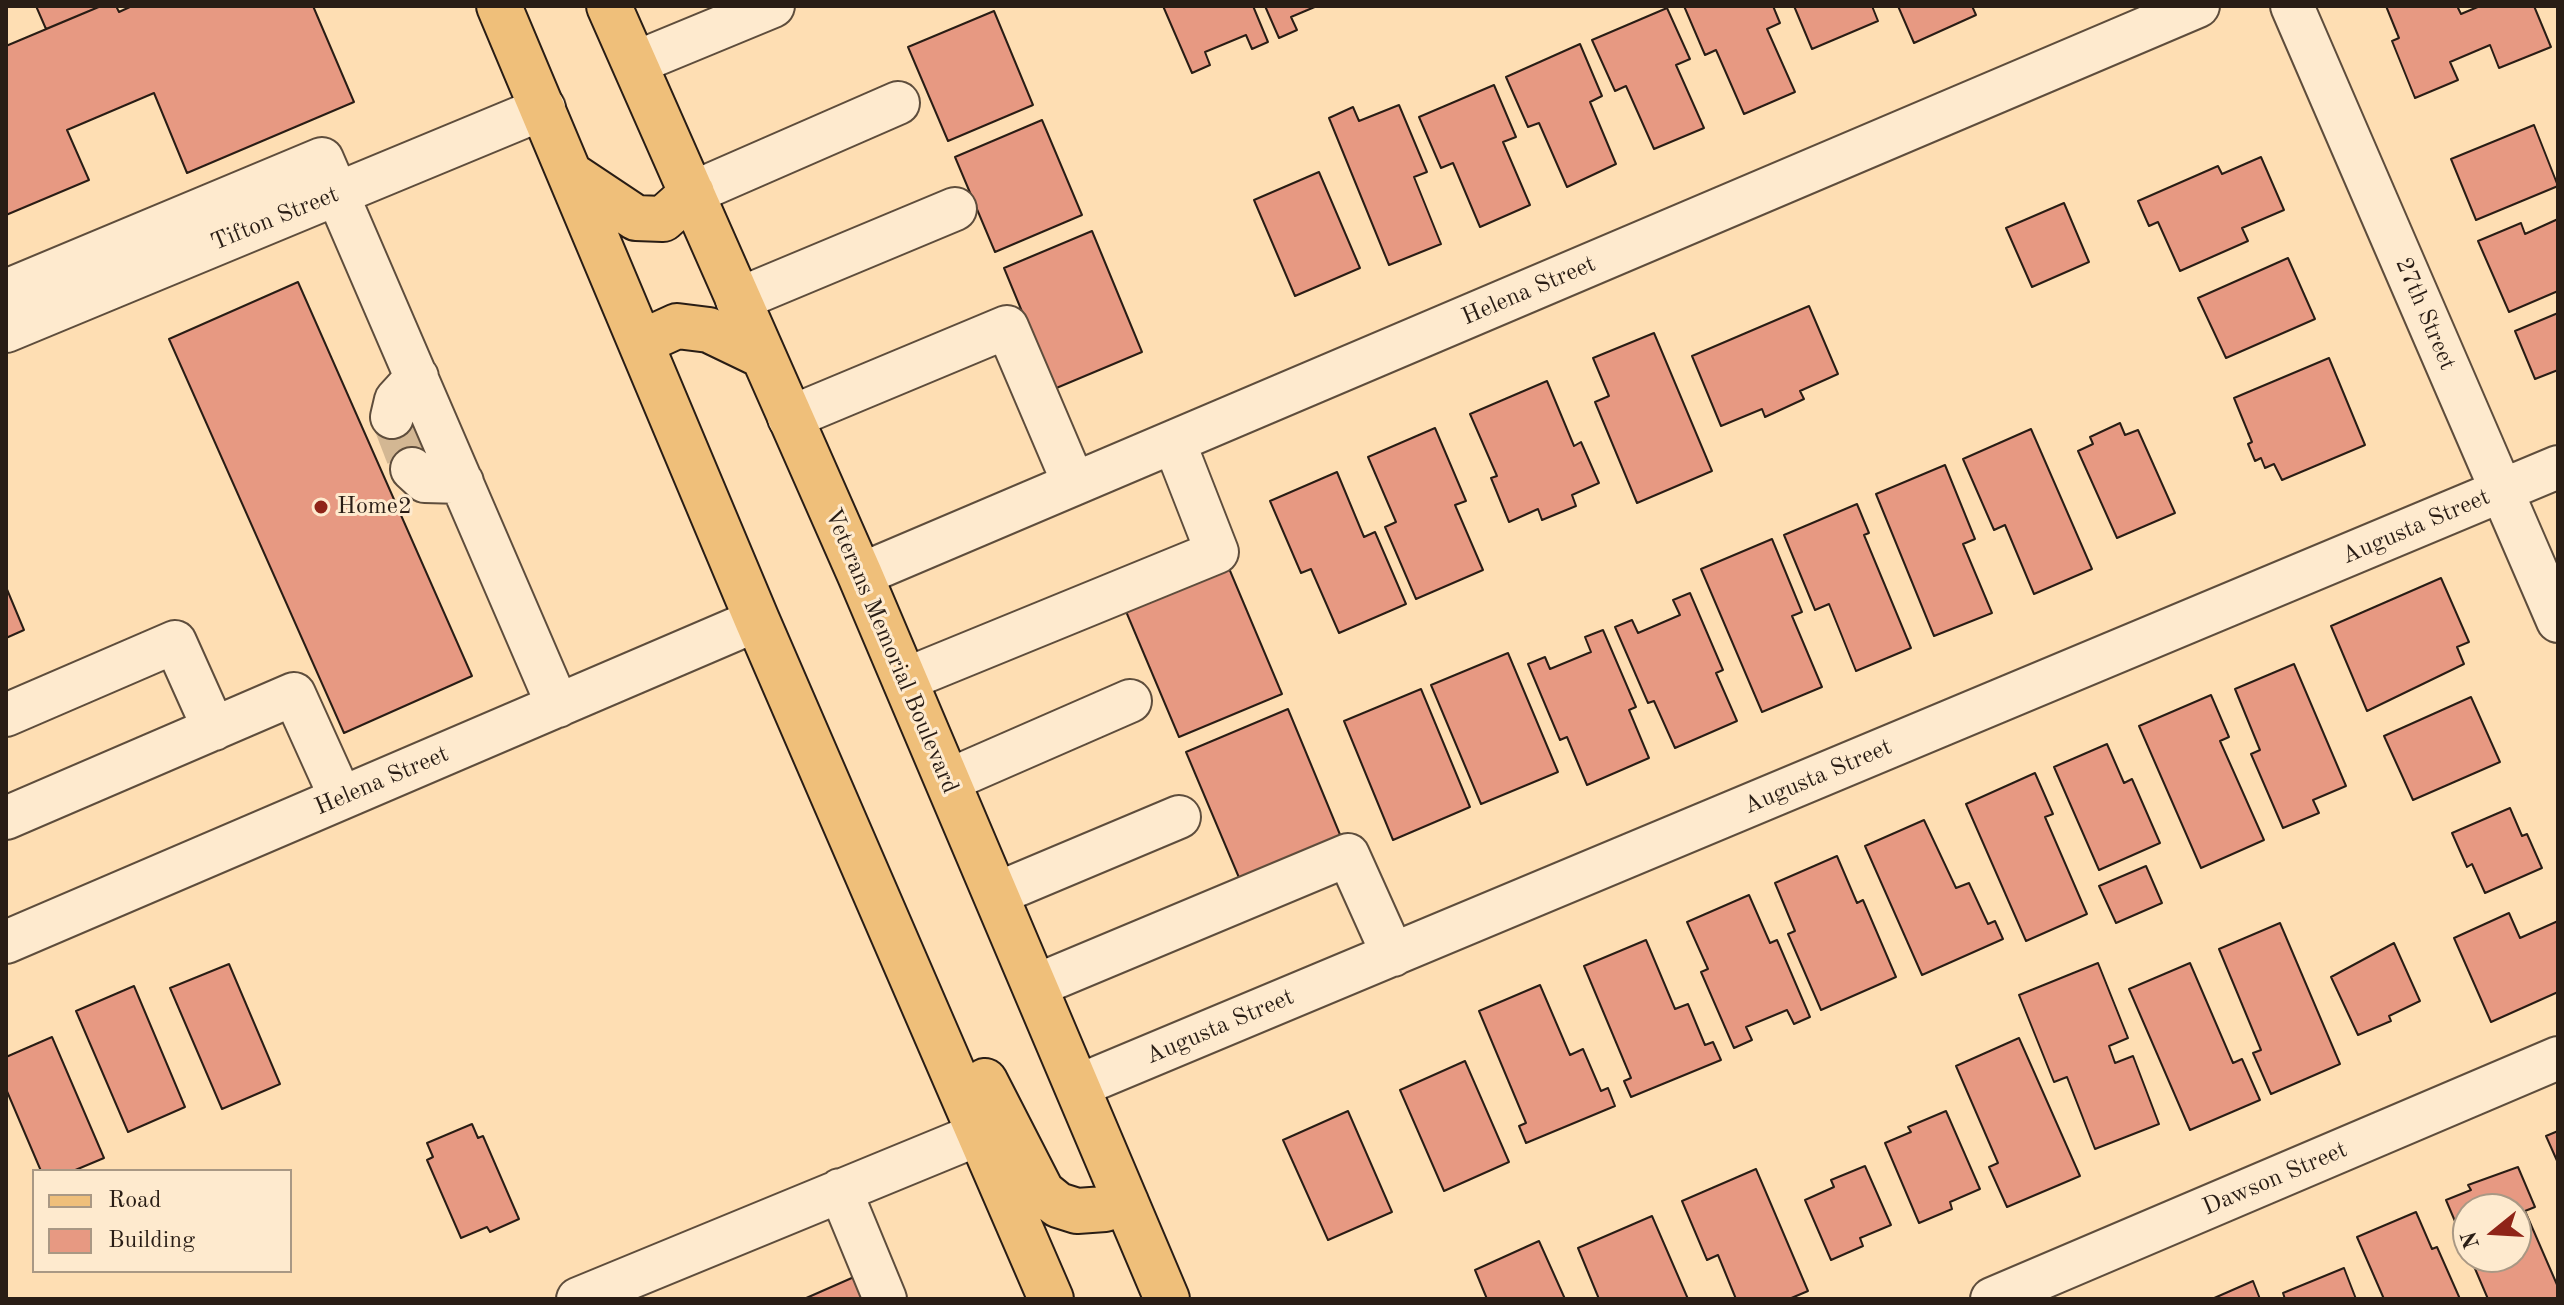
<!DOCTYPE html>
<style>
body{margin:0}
#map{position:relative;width:2564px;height:1305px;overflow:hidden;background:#fedeb3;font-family:"Old Standard TT",serif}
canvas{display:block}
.frame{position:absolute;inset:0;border:8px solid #291d15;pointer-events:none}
.legend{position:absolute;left:32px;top:1169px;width:260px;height:104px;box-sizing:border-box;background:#feeace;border:2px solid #a99884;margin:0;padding:10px 14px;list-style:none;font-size:24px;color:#291d15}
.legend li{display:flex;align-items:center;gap:16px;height:40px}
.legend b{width:40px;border:2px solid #a99884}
.north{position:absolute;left:2452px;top:1193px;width:80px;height:80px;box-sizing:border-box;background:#feeace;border:2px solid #a99884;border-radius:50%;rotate:252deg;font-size:22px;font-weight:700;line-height:32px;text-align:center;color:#291d15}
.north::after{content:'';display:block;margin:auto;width:28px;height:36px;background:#8f2418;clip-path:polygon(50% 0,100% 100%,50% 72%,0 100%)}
</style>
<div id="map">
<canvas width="2564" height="1305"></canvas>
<div class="frame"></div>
<ul class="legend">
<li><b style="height:10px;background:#efbf7a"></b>Road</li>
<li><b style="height:22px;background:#e79982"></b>Building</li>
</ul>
<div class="north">N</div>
</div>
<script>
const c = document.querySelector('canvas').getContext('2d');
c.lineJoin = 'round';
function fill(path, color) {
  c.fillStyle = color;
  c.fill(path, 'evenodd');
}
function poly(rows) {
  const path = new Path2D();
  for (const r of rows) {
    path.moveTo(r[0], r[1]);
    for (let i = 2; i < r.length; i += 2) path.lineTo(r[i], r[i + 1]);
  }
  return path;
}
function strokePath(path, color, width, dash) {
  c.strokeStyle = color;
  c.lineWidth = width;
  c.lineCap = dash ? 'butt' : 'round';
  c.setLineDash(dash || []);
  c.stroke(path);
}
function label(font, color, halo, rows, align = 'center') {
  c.font = font + ' "Old Standard TT",serif';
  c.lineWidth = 6;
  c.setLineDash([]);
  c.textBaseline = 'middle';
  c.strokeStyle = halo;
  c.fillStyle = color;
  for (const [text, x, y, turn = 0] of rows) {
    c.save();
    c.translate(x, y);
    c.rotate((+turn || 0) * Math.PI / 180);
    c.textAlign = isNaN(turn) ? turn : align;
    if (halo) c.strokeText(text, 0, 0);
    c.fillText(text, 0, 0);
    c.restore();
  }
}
const building = poly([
 [36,6,101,6,46,29,36,6],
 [101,6,116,6,119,12,132,6,313,6,354,102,187,173,154,93,67,130,89,180,6,215,6,46,101,6],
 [1163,6,1253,6,1268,42,1252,49,1246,35,1205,52,1210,65,1192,73,1163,6],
 [1265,6,1317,6,1291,17,1297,30,1279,38,1265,6],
 [1684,6,1773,6,1780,23,1767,29,1795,92,1744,114,1716,50,1705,55,1684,6],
 [1794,6,1872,6,1878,21,1812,49,1794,6],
 [1898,6,1972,6,1976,15,1914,43,1898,6],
 [2386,6,2457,6,2461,14,2480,6,2534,6,2551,47,2499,68,2490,45,2450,62,2458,80,2415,98,2392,41,2399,38,2386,6],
 [1667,8,1690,59,1676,65,1704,128,1654,149,1626,86,1615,91,1592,40,1667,8],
 [994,11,1033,105,948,141,908,47,994,11],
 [1580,44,1602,96,1590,102,1616,164,1567,187,1539,123,1528,127,1506,77,1580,44],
 [1494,85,1516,137,1503,142,1530,205,1480,227,1453,163,1441,168,1419,117,1494,85],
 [1399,105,1427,172,1414,177,1441,244,1389,265,1329,118,1353,107,1359,121,1399,105],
 [1042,120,1082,215,995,252,955,157,1042,120],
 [2534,125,2558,186,2476,220,2451,159,2534,125],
 [2261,157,2284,210,2242,228,2248,241,2180,271,2158,222,2149,226,2138,201,2218,166,2222,174,2261,157],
 [1319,172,1360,268,1295,296,1254,200,1319,172],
 [2064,203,2089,262,2032,287,2006,228,2064,203],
 [2558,219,2558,291,2509,312,2478,241,2521,223,2525,234,2558,219],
 [1092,231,1142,352,1054,389,1004,268,1092,231],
 [2288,258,2315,319,2226,358,2198,298,2288,258],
 [298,282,472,676,344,733,169,339,298,282],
 [1809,306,1838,374,1800,391,1804,399,1765,417,1762,409,1721,426,1692,356,1809,306],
 [2558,313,2558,370,2535,379,2515,331,2558,313],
 [1654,333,1712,471,1637,503,1595,402,1609,396,1593,358,1654,333],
 [2329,358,2365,445,2282,480,2274,464,2265,468,2261,458,2255,461,2248,444,2252,442,2234,398,2329,358],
 [1547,381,1574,446,1581,442,1599,483,1572,495,1576,506,1542,520,1538,509,1509,522,1491,478,1497,476,1470,414,1547,381],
 [2120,423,2125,435,2138,430,2175,513,2117,538,2078,451,2093,444,2090,437,2120,423],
 [1435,428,1466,501,1455,505,1483,570,1416,599,1385,527,1396,522,1368,457,1435,428],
 [2031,429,2092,569,2034,594,2005,525,1994,530,1963,459,2031,429],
 [1945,465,1975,539,1963,544,1992,613,1934,636,1876,494,1945,465],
 [1337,472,1364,537,1375,532,1406,604,1339,633,1311,569,1301,573,1270,501,1337,472],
 [1857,504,1869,533,1864,535,1911,648,1856,671,1829,604,1815,610,1784,535,1857,504],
 [1772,539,1802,612,1792,616,1822,687,1762,712,1701,569,1772,539],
 [1228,566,1282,694,1179,737,1125,609,1228,566],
 [2441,578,2469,642,2457,647,2464,664,2367,711,2331,626,2441,578],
 [6,587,24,630,6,638,6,587],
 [1690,593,1723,670,1716,673,1737,721,1675,748,1654,701,1648,703,1615,627,1632,620,1638,633,1680,615,1673,600,1690,593],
 [1603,630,1636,707,1629,710,1649,758,1587,785,1567,737,1560,740,1528,664,1545,657,1550,669,1591,652,1585,637,1603,630],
 [1508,653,1558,772,1481,804,1431,685,1508,653],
 [2294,664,2346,786,2313,800,2319,813,2283,828,2251,754,2260,750,2235,689,2294,664],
 [1421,689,1470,807,1393,840,1344,721,1421,689],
 [2211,695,2229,737,2220,741,2264,840,2201,868,2139,726,2211,695],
 [2471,697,2500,762,2413,800,2384,736,2471,697],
 [1288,709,1341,837,1240,880,1186,752,1288,709],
 [2107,744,2124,783,2132,779,2160,843,2099,870,2054,767,2107,744],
 [2035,773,2053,814,2045,817,2087,914,2026,941,1966,804,2035,773],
 [2510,808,2522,836,2527,834,2542,868,2485,893,2472,864,2467,867,2452,833,2510,808],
 [1924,820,1956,888,1969,883,1988,924,1995,921,2003,939,1922,975,1865,846,1924,820],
 [1837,856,1857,903,1863,900,1896,977,1821,1010,1788,934,1795,931,1775,883,1837,856],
 [2146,866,2162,903,2116,923,2099,886,2146,866],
 [1749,895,1770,943,1777,940,1810,1017,1794,1024,1787,1010,1746,1027,1752,1040,1734,1048,1701,972,1708,969,1687,922,1749,895],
 [2509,913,2520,938,2558,921,2558,992,2491,1022,2454,938,2509,913],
 [2280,923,2340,1064,2271,1094,2253,1053,2261,1050,2219,949,2280,923],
 [1646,940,1675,1009,1688,1004,1705,1045,1713,1042,1721,1060,1631,1097,1624,1081,1631,1078,1584,966,1646,940],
 [2394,943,2420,1001,2389,1016,2391,1021,2358,1035,2331,977,2394,943],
 [2098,963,2128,1038,2109,1046,2115,1063,2133,1056,2159,1124,2095,1149,2067,1077,2054,1082,2019,995,2098,963],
 [2190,963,2233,1063,2242,1059,2260,1100,2190,1130,2129,989,2190,963],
 [229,964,280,1084,222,1109,170,988,229,964],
 [1540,985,1570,1055,1583,1049,1601,1091,1608,1088,1615,1106,1526,1143,1519,1126,1526,1123,1479,1011,1540,985],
 [134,986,185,1107,128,1132,76,1011,134,986],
 [52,1037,104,1158,73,1171,41,1171,6,1089,6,1057,52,1037],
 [2019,1038,2080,1176,2007,1207,1989,1167,1998,1163,1956,1066,2019,1038],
 [1465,1061,1509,1162,1444,1191,1400,1090,1465,1061],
 [1348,1111,1392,1212,1328,1240,1283,1140,1348,1111],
 [1946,1111,1980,1189,1950,1202,1952,1209,1919,1223,1885,1143,1911,1132,1908,1127,1946,1111],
 [472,1124,478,1138,483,1136,519,1219,490,1232,487,1227,461,1238,427,1160,433,1157,427,1143,472,1124],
 [2558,1131,2558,1163,2546,1136,2558,1131],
 [1865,1166,1891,1225,1860,1238,1863,1246,1831,1260,1805,1200,1834,1187,1831,1180,1865,1166],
 [2518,1167,2535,1207,2525,1211,2558,1287,2558,1299,2488,1299,2470,1257,2516,1257,2516,1209,2468,1209,2468,1252,2446,1200,2471,1190,2468,1185,2518,1167],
 [1756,1169,1808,1291,1789,1299,1736,1299,1718,1255,1707,1260,1682,1201,1756,1169],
 [2416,1212,2432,1249,2437,1247,2460,1299,2384,1299,2357,1237,2416,1212],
 [1652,1216,1688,1299,1599,1299,1578,1248,1652,1216],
 [1539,1241,1565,1299,1487,1299,1475,1270,1539,1241],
 [2344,1268,2356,1299,2285,1299,2283,1293,2344,1268],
 [854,1277,864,1299,804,1299,854,1277],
 [2253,1281,2260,1299,2212,1299,2253,1281]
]);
const minorTunnel = poly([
 [392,417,412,469]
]);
const minor = poly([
 [2292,6,2558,621],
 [635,63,773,6],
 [692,193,898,103],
 [6,291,322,159,558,706],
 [737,300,955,209],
 [6,331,544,108],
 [392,417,396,400,417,377],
 [789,418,1007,327,1074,484],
 [412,469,425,481,462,482],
 [860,575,2198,6],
 [904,680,1217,552,1174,442],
 [6,715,175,642,214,729],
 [947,781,1130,701],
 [6,818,294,694,341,798],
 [996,894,1179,817],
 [6,942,757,620],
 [1035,986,1348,855,1393,955],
 [1078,1086,2558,467],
 [840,1190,885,1299],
 [578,1299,979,1134],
 [1992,1299,2558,1058]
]);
const major = poly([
 [499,6,757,620,1051,1299],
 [609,6,860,575,1167,1299],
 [573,176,636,218,663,219,692,193],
 [642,342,677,326,709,330,761,355],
 [985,1081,1042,1192,1058,1205,1077,1211,1105,1209,1126,1202]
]);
const markers = [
 [321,507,8,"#8f2418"]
];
const streetNames = [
 ["Tifton Street",275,219,-22],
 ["Helena Street",1529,291,-23],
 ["27th Street",2425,314,67],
 ["Augusta Street",2416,527,-23],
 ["Veterans Memorial Boulevard",891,651,67],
 ["Augusta Street",1818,777,-23],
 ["Helena Street",382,781,-23],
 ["Augusta Street",1220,1027,-23],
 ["Dawson Street",2275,1179,-23]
];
const poiNames = [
 ["Home2",337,507]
];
fill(building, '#e79982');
strokePath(building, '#291d15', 2);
strokePath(minorTunnel, '#d3b793', 42, [42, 21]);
strokePath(minor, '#5e4d3c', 46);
strokePath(major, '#291d15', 48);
strokePath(minor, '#feeace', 42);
strokePath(major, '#efbf7a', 44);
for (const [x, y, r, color] of markers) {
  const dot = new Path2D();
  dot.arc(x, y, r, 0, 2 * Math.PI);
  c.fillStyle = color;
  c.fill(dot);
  strokePath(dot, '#feeace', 3);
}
label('24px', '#291d15', '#feeace', streetNames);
label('24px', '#291d15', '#feeace', poiNames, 'left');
</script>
